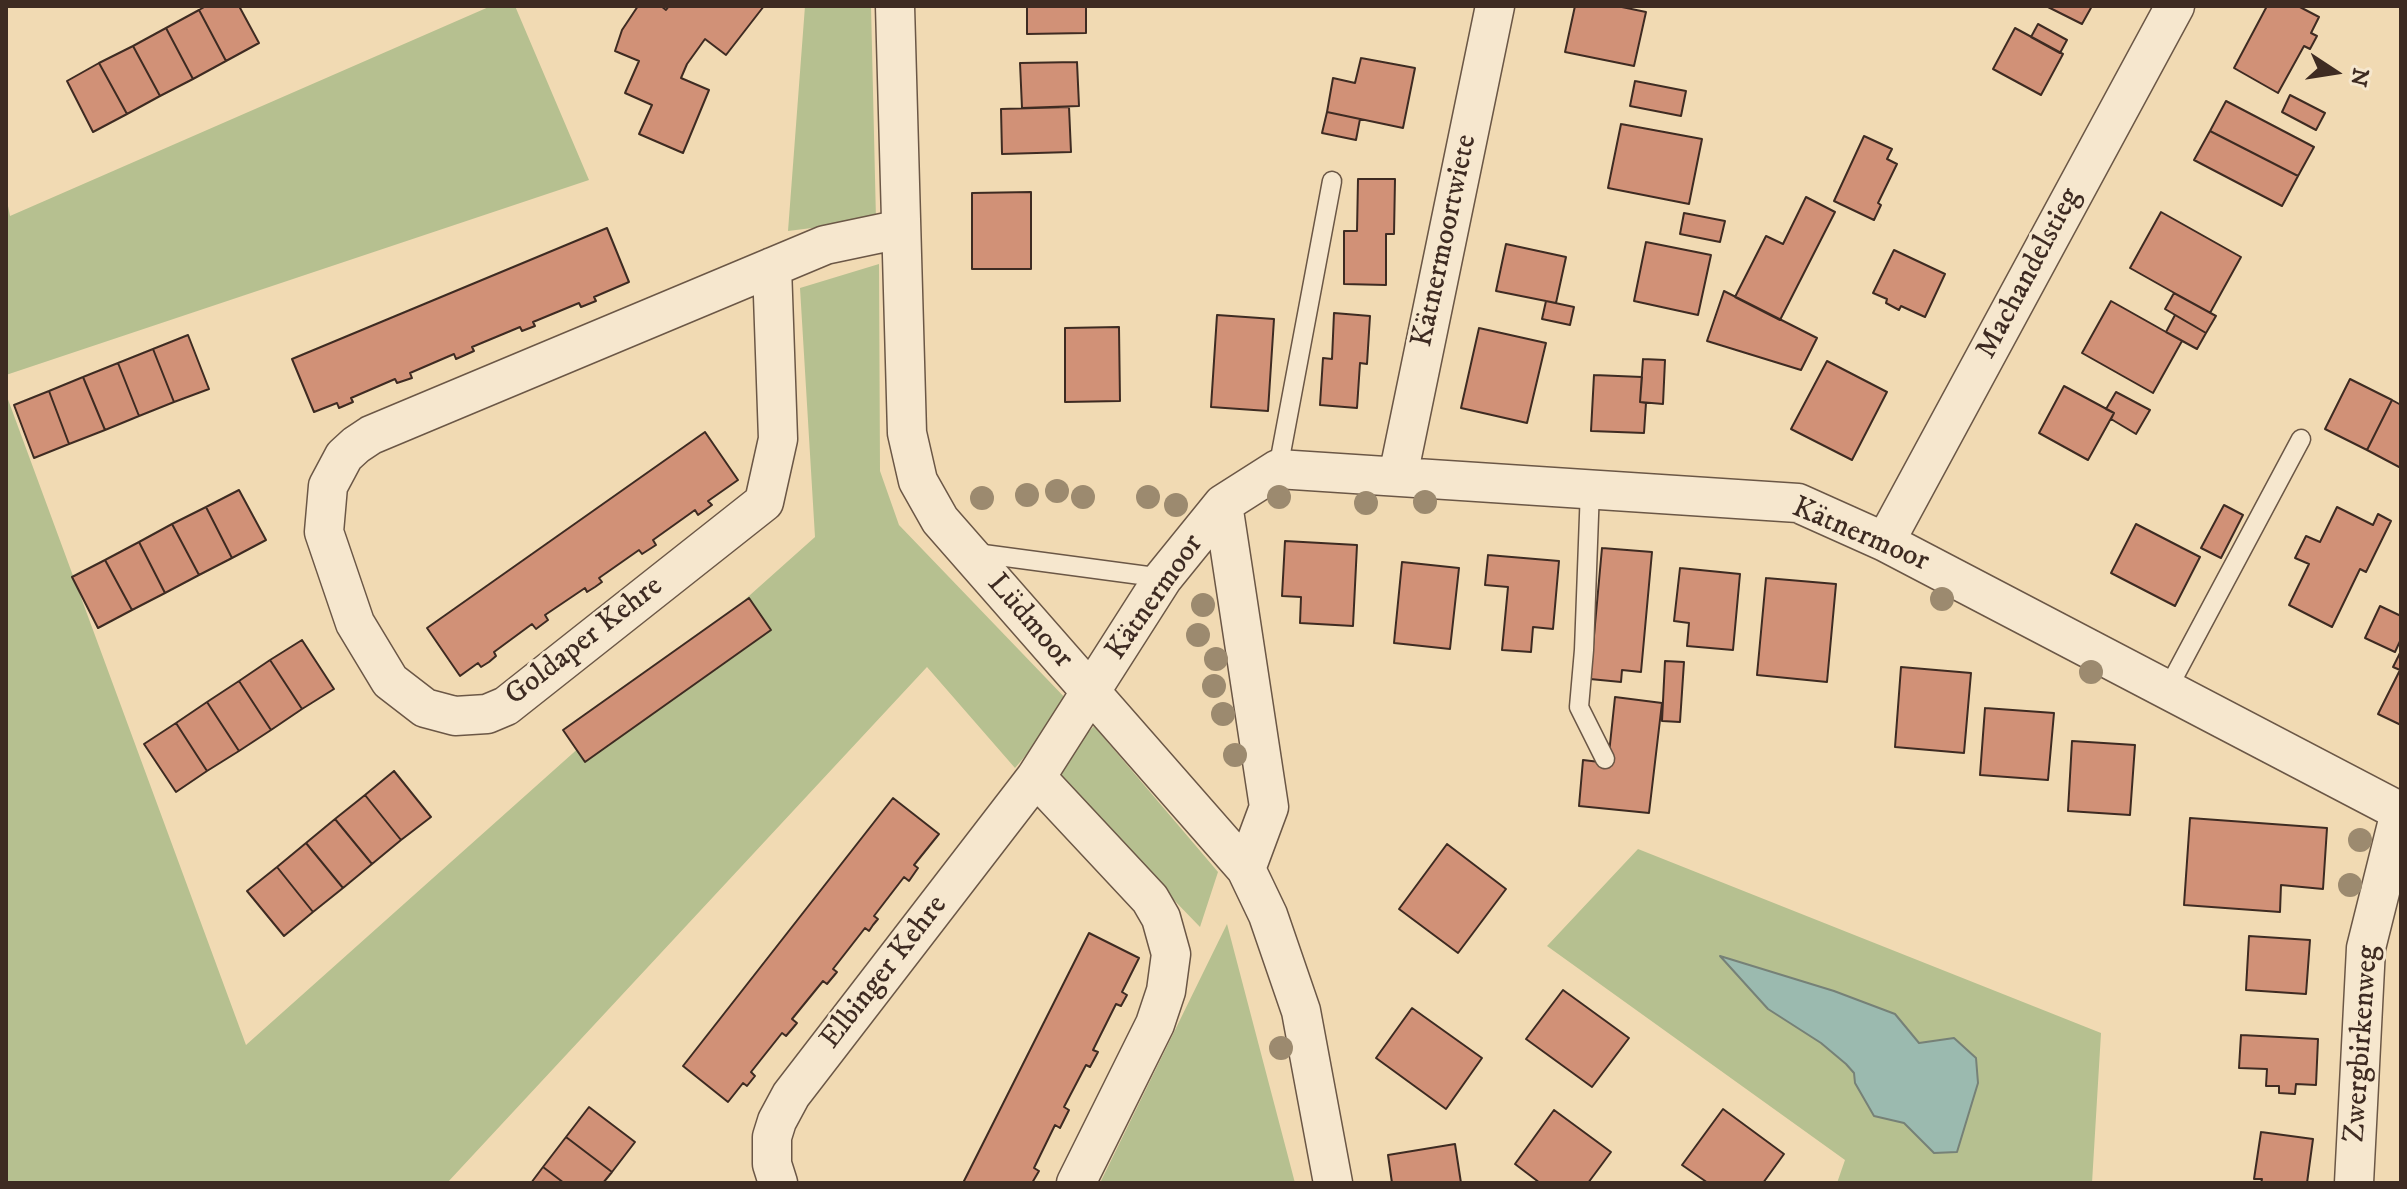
<!DOCTYPE html>
<meta charset="utf-8">
<style>
body{margin:0}
#map{position:relative;width:2407px;height:1189px;overflow:hidden;background:#f1dab3;font-family:"IM FELL DW Pica",serif}
canvas{display:block}
.frame{position:absolute;inset:0;border:8px solid #3e2b22;pointer-events:none}
.north{position:absolute;left:2295px;top:32px;width:80px;height:80px;-webkit-text-stroke:6px #f6e7ce;paint-order:stroke;rotate:102deg;font-size:22px;font-weight:700;line-height:32px;text-align:center;color:#3e2b22}
.north::after{content:'';display:block;margin:auto;width:28px;height:36px;background:#3e2b22;clip-path:polygon(50% 0,100% 100%,50% 72%,0 100%)}
</style>
<div id="map">
<canvas width="2407" height="1189"></canvas>
<div class="frame"></div>
<div class="north">N</div>
</div>
<script>
const c = document.querySelector('canvas').getContext('2d');
c.lineJoin = 'round';
function fill(path, color) {
  c.fillStyle = color;
  c.fill(path, 'evenodd');
}
function poly(rows) {
  const path = new Path2D();
  for (const r of rows) {
    path.moveTo(r[0], r[1]);
    for (let i = 2; i < r.length; i += 2) path.lineTo(r[i], r[i + 1]);
  }
  return path;
}
function strokePath(path, color, width, dash) {
  c.strokeStyle = color;
  c.lineWidth = width;
  c.lineCap = dash ? 'butt' : 'round';
  c.setLineDash(dash || []);
  c.stroke(path);
}
function label(font, color, halo, rows, align = 'center') {
  c.font = font + ' "IM FELL DW Pica",serif';
  c.lineWidth = 6;
  c.setLineDash([]);
  c.textBaseline = 'middle';
  c.strokeStyle = halo;
  c.fillStyle = color;
  for (const [text, x, y, turn = 0] of rows) {
    c.save();
    c.translate(x, y);
    c.rotate((+turn || 0) * Math.PI / 180);
    c.textAlign = isNaN(turn) ? turn : align;
    if (halo) c.strokeText(text, 0, 0);
    c.fillText(text, 0, 0);
    c.restore();
  }
}
const green = poly([
 [491,6,515,6,589,180,6,375,6,196,10,216],
 [805,6,871,6,876,220,788,231],
 [879,264,880,471,899,525,1070,703,1015,768,927,667,447,1183,6,1183,6,394,246,1045,815,537,800,288],
 [1094,726,1218,872,1200,927,1051,773],
 [1638,849,2101,1033,2092,1183,1837,1183,1845,1160,1547,946],
 [1227,924,1295,1183,1100,1183]
]);
const water = poly([
 [1720,956,1834,991,1895,1014,1919,1043,1954,1038,1976,1058,1978,1083,1957,1152,1934,1153,1904,1123,1874,1116,1855,1083,1854,1073,1846,1064,1821,1043,1768,1009,1720,956]
]);
const building = poly([
 [206,6,239,6,259,43,226,61,199,10,206,6],
 [638,6,661,6,666,10,669,6,764,6,726,55,705,39,687,64,681,78,709,90,683,153,639,134,652,105,625,93,639,61,615,51,622,30,638,6],
 [1027,6,1086,6,1086,33,1027,34,1027,6],
 [1575,6,1617,6,1646,12,1634,66,1565,52,1575,6],
 [2046,6,2092,6,2082,24,2046,6],
 [2267,6,2298,6,2319,17,2311,33,2317,36,2310,49,2304,46,2278,93,2234,68,2267,6],
 [199,10,226,61,193,79,166,28,199,10],
 [2038,24,2067,40,2060,53,2031,37,2038,24],
 [166,28,193,79,160,96,133,46,166,28],
 [2015,28,2063,54,2041,95,1993,69,2015,28],
 [133,46,160,96,127,114,99,63,133,46],
 [1361,58,1415,68,1403,128,1327,112,1333,78,1355,83,1361,58],
 [1077,62,1079,106,1022,108,1020,63,1077,62],
 [99,63,127,114,93,132,67,81,99,63],
 [1635,81,1686,91,1681,116,1630,106,1635,81],
 [2290,95,2325,113,2316,130,2282,112,2290,95],
 [2226,101,2314,147,2298,176,2210,131,2226,101],
 [1069,107,1071,152,1002,154,1001,109,1069,107],
 [1327,112,1360,119,1356,140,1322,133,1327,112],
 [1621,124,1702,139,1689,204,1608,188,1621,124],
 [2210,131,2298,176,2282,206,2194,160,2210,131],
 [1864,136,1892,149,1887,159,1897,164,1878,203,1881,205,1874,220,1834,201,1864,136],
 [1358,179,1395,179,1394,234,1386,234,1386,285,1344,284,1344,231,1357,231,1358,179],
 [1031,192,1031,269,972,269,972,193,1031,192],
 [1806,197,1835,212,1780,320,1735,297,1766,236,1783,244,1806,197],
 [2161,212,2241,257,2210,313,2130,268,2161,212],
 [1684,213,1725,221,1720,242,1680,234,1684,213],
 [607,228,629,282,594,297,596,301,581,307,579,303,533,322,535,326,522,331,520,327,472,347,474,351,456,359,454,354,410,373,412,378,397,383,395,379,351,398,353,402,339,408,337,403,314,412,292,359,607,228],
 [1646,242,1711,255,1698,315,1634,301,1646,242],
 [1506,244,1566,257,1556,303,1496,291,1506,244],
 [1894,250,1945,274,1925,317,1901,306,1899,310,1886,303,1887,299,1873,293,1894,250],
 [1724,291,1817,338,1801,370,1707,341,1724,291],
 [2174,293,2216,316,2206,333,2165,309,2174,293],
 [1546,301,1574,307,1570,325,1542,319,1546,301],
 [2111,301,2182,341,2153,393,2082,353,2111,301],
 [1334,313,1370,316,1367,364,1360,363,1357,408,1320,405,1323,358,1332,359,1334,313],
 [1217,315,1274,319,1268,411,1211,407,1217,315],
 [2175,315,2206,333,2197,349,2166,332,2175,315],
 [1119,327,1120,401,1065,402,1065,328,1119,327],
 [1479,328,1546,343,1527,423,1461,408,1479,328],
 [188,335,209,389,174,402,153,349,188,335],
 [153,349,174,402,139,416,118,363,153,349],
 [1643,359,1665,360,1663,404,1640,402,1643,359],
 [1827,361,1887,392,1852,460,1791,429,1827,361],
 [118,363,139,416,105,430,83,377,118,363],
 [1594,375,1642,377,1640,402,1646,403,1644,433,1591,431,1594,375],
 [83,377,105,430,69,444,49,391,83,377],
 [2350,379,2392,400,2367,450,2325,429,2350,379],
 [2064,386,2114,413,2088,460,2039,433,2064,386],
 [49,391,69,444,34,458,14,405,49,391],
 [2116,392,2150,410,2136,434,2111,419,2114,413,2106,409,2116,392],
 [2392,400,2401,405,2401,468,2367,450,2392,400],
 [705,432,738,480,708,501,712,505,698,515,695,510,653,540,656,545,642,554,639,550,599,578,602,582,595,587,587,592,585,588,545,615,548,620,536,629,532,624,494,652,496,656,489,662,481,667,478,663,460,676,427,628,705,432],
 [239,490,266,540,232,558,206,507,239,490],
 [2224,505,2243,515,2221,558,2201,548,2224,505],
 [206,507,232,558,199,575,172,524,206,507],
 [2337,507,2373,525,2378,514,2391,521,2366,572,2360,569,2332,627,2289,605,2309,564,2295,558,2306,536,2320,542,2337,507],
 [172,524,199,575,165,593,139,542,172,524],
 [2136,524,2200,557,2175,606,2111,573,2136,524],
 [1285,541,1357,545,1353,626,1300,623,1301,597,1282,596,1285,541],
 [139,542,165,593,132,610,105,560,139,542],
 [1602,548,1652,552,1641,672,1622,670,1621,682,1590,679,1602,548],
 [1488,555,1559,561,1553,629,1533,627,1531,652,1502,650,1508,587,1485,585,1488,555],
 [105,560,132,610,98,628,72,577,105,560],
 [1402,562,1459,568,1450,649,1394,643,1402,562],
 [1680,568,1740,574,1733,650,1687,646,1689,623,1674,621,1680,568],
 [1766,578,1836,584,1827,682,1757,675,1766,578],
 [749,598,771,630,585,762,563,730,749,598],
 [2380,606,2401,616,2401,639,2395,652,2365,638,2380,606],
 [302,640,334,689,302,709,270,660,302,640],
 [2401,651,2401,725,2378,714,2400,670,2393,667,2401,651],
 [270,660,302,709,271,730,239,681,270,660],
 [1665,661,1684,662,1680,722,1662,721,1665,661],
 [1901,667,1971,673,1964,753,1895,747,1901,667],
 [239,681,271,730,239,751,207,702,239,681],
 [1615,697,1662,703,1649,813,1579,806,1583,760,1608,763,1615,697],
 [207,702,239,751,207,771,176,723,207,702],
 [1985,708,2054,713,2048,780,1980,775,1985,708],
 [176,723,207,771,176,792,144,744,176,723],
 [2072,741,2135,745,2130,815,2068,811,2072,741],
 [394,771,431,817,401,840,365,795,394,771],
 [365,795,401,840,372,864,335,819,365,795],
 [893,798,939,834,914,865,918,868,909,881,904,877,874,916,878,919,873,925,869,931,865,928,833,969,837,972,827,984,823,981,792,1019,797,1023,792,1029,786,1036,782,1033,751,1072,755,1076,747,1086,743,1083,728,1102,683,1066,893,798],
 [2190,818,2327,828,2323,889,2281,885,2280,912,2184,905,2190,818],
 [335,819,372,864,343,888,306,843,335,819],
 [306,843,343,888,313,912,277,867,306,843],
 [1447,844,1506,889,1458,953,1399,909,1447,844],
 [277,867,313,912,284,936,247,891,277,867],
 [1089,933,1139,958,1122,992,1127,995,1121,1006,1116,1004,1093,1050,1098,1052,1090,1067,1086,1065,1064,1107,1069,1110,1060,1128,1055,1125,1034,1168,1039,1171,1032,1183,963,1183,1089,933],
 [2249,936,2310,940,2306,994,2246,990,2249,936],
 [1563,990,1629,1038,1592,1087,1526,1039,1563,990],
 [1412,1008,1482,1058,1446,1109,1376,1058,1412,1008],
 [2241,1035,2318,1039,2316,1085,2296,1084,2295,1094,2279,1093,2279,1086,2266,1086,2267,1069,2239,1068,2241,1035],
 [589,1107,635,1142,612,1172,566,1137,589,1107],
 [1723,1109,1784,1154,1763,1183,1708,1183,1682,1165,1723,1109],
 [1554,1110,1611,1152,1588,1183,1540,1183,1515,1164,1554,1110],
 [2261,1132,2313,1139,2307,1183,2261,1183,2262,1179,2254,1179,2261,1132],
 [566,1137,612,1172,603,1183,564,1183,543,1167,566,1137],
 [1455,1144,1461,1183,1392,1183,1388,1155,1455,1144],
 [543,1167,564,1183,531,1183,543,1167]
]);
const lane = poly([
 [1278,469,1332,181],
 [1590,489,1584,650,1579,707,1605,759],
 [976,553,1163,578],
 [2167,690,2301,439]
]);
const street = poly([
 [895,6,907,433,918,481,940,520,1246,869,1268,915,1301,1011,1333,1183],
 [772,267,778,439,764,502,506,706,487,714,455,716,425,708,390,681,355,623,324,532,328,486,344,456,356,445,371,435,825,245,901,229],
 [1398,476,1495,6],
 [1223,504,1269,807,1246,869],
 [1885,542,2175,6],
 [1036,777,1150,899,1161,918,1171,954,1166,991,1155,1024,1076,1183],
 [778,1183,772,1164,772,1137,777,1121,791,1095,1036,777,1163,578,1223,504,1278,469,1798,503,1885,542,2401,812],
 [2354,1183,2366,948,2400,812]
]);
const trees = [
 [1057,491],
 [1027,495],
 [1083,497],
 [1148,497],
 [1279,497],
 [982,498],
 [1425,502],
 [1366,503],
 [1176,505],
 [1942,599],
 [1203,605],
 [1198,635],
 [1216,659],
 [2091,672],
 [1214,686],
 [1223,714],
 [1235,755],
 [2360,840],
 [2350,885],
 [1281,1048]
];
const streetNames = [
 ["Kätnermoortwiete",1446,241,-78],
 ["Machandelstieg",2030,274,-62],
 ["Kätnermoor",1860,536,23],
 ["Kätnermoor",1156,598,-55],
 ["Lüdmoor",1029,622,49],
 ["Goldaper Kehre",585,642,-38],
 ["Elbinger Kehre",885,973,-52],
 ["Zwergbirkenweg",2363,1044,-86]
];
fill(green, '#b6c090');
fill(water, '#9bbaaf');
strokePath(water, '#768177', 2);
fill(building, '#d19177');
strokePath(building, '#3e2b22', 2);
strokePath(lane, '#6b5746', 21);
strokePath(street, '#6b5746', 41);
strokePath(lane, '#f6e7ce', 18);
strokePath(street, '#f6e7ce', 38);
c.fillStyle = '#9c8a6f';
for (const [x, y] of trees) {
  c.beginPath();
  c.arc(x, y, 12, 0, 2 * Math.PI);
  c.fill();
}
label('30px', '#3e2b22', '#f6e7ce', streetNames);
</script>
